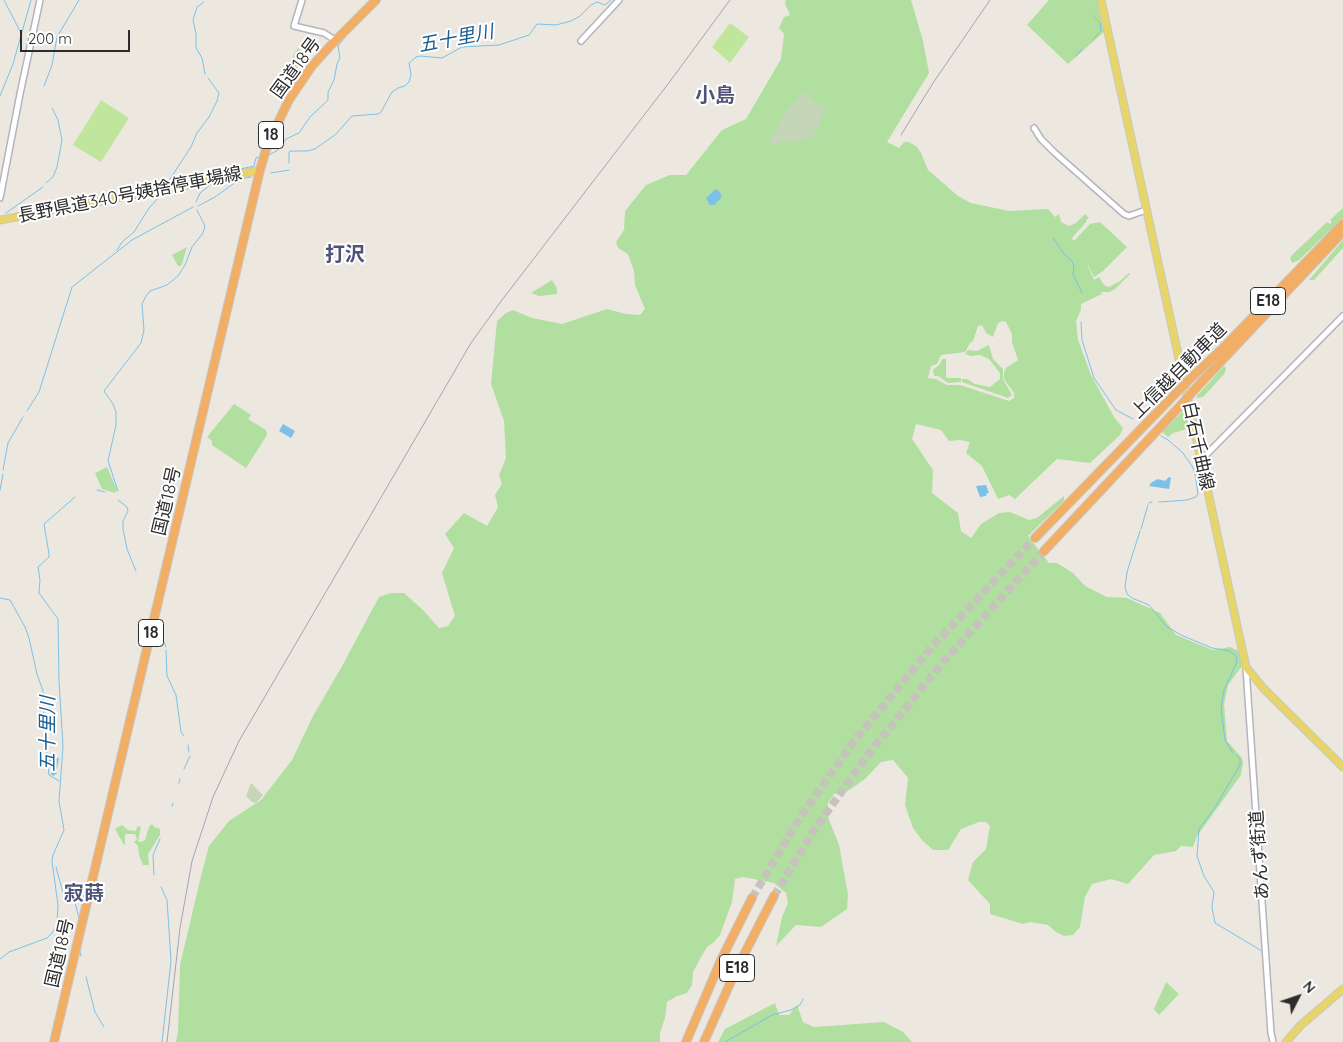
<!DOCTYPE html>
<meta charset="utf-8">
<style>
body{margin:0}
#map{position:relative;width:1343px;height:1042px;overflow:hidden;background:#ece8e0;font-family:Quicksand,sans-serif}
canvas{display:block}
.north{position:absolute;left:1273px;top:972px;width:50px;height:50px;-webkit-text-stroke:4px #fff;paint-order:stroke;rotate:49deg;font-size:14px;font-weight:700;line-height:20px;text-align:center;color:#2c2c2c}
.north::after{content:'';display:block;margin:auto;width:18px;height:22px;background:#2c2c2c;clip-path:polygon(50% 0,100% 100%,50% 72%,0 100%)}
.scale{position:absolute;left:20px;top:30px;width:110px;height:22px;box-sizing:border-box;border:2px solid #2c2c2c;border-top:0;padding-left:6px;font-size:15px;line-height:18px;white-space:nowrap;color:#2c2c2c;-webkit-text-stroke:4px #fff;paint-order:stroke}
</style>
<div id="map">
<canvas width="1343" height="1042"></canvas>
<div class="north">N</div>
<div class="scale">200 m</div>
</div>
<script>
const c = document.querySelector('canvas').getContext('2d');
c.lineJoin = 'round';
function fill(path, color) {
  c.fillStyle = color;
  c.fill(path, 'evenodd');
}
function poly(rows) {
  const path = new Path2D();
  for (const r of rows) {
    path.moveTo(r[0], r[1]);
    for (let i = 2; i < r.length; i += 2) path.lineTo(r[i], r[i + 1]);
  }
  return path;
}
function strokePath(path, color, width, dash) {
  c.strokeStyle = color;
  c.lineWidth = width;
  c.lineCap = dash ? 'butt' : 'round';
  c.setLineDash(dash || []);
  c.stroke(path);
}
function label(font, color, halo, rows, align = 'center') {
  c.font = font + ' Quicksand,"Noto Sans JP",sans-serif';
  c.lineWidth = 4;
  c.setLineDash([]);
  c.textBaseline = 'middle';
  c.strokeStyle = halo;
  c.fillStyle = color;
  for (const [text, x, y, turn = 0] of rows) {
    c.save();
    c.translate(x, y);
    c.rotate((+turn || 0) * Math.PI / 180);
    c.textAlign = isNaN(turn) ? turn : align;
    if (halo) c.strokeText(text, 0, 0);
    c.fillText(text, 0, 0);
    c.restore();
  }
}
const green = poly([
 [786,0,911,0,923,41,929,73,887,142,899,148,904,142,909,142,917,147,921,153,928,170,958,196,971,203,1009,211,1048,209,1055,217,1059,214,1061,222,1069,226,1076,223,1085,214,1089,218,1086,220,1087,221,1072,238,1074,241,1090,224,1100,222,1127,247,1103,271,1094,277,1085,259,1094,280,1099,277,1104,285,1109,287,1120,281,1129,273,1130,274,1115,289,1109,292,1101,292,1102,294,1081,304,1081,310,1076,321,1078,340,1091,375,1114,417,1123,428,1120,435,1090,463,1057,459,1015,499,1009,495,998,499,982,466,966,453,970,442,960,440,949,441,941,430,916,424,912,439,933,470,932,493,958,513,961,531,971,538,981,524,999,513,1010,512,1029,520,1037,518,1064,496,1064,501,1028,536,1049,563,1057,563,1073,573,1085,586,1107,597,1127,598,1160,613,1176,635,1213,650,1230,647,1239,651,1242,666,1228,685,1224,704,1227,741,1242,758,1243,763,1241,775,1197,836,1193,847,1181,846,1176,851,1154,855,1128,884,1111,879,1092,884,1085,897,1080,927,1073,935,1064,936,1056,932,1048,925,1030,922,1023,924,990,914,990,904,968,880,973,862,986,849,990,826,986,822,979,822,961,829,948,850,933,850,922,840,913,828,905,805,908,778,893,760,881,762,865,779,848,791,843,791,834,794,828,803,828,817,839,845,848,894,847,909,821,927,796,925,776,946,782,917,788,903,786,893,774,883,743,877,735,879,732,902,720,935,713,943,707,947,700,959,693,972,692,985,687,993,677,996,667,1002,665,1018,660,1033,660,1042,176,1042,178,1031,180,965,201,876,209,846,229,821,261,800,292,760,313,716,341,668,379,597,391,593,404,593,424,611,439,628,448,626,455,616,442,573,454,548,445,534,464,513,487,526,498,507,495,495,502,484,499,475,506,458,504,421,491,384,497,321,506,313,513,310,532,318,562,324,607,309,626,314,640,315,645,309,635,285,634,271,628,254,618,248,616,242,624,230,625,211,646,185,670,175,686,175,722,130,746,119,781,59,784,34,779,28,784,17,790,15,785,4],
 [1002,321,1006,322,1012,334,1012,342,1018,360,1006,368,1004,373,1004,379,1014,393,1014,398,1009,401,960,385,947,385,936,379,928,378,931,366,937,364,941,355,965,352,970,343,973,341,978,326,982,325,986,333,993,337,998,323],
 [1049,0,1097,0,1104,32,1068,64,1027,25],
 [298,48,307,58,291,74,285,69],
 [1343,208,1343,218,1299,260,1292,263,1290,258,1292,255,1327,222,1330,224,1332,222,1330,220],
 [1343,240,1343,248,1314,280,1309,280],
 [187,247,182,264,181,266,178,266,172,255],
 [552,280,557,288,557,294,539,296,531,293],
 [989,345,993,359,1003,369,1003,379,1012,395,1008,398,962,382,962,379,967,379,975,384,990,387,1000,379,1000,373,989,359,980,355,971,356,965,354,968,350,977,351],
 [942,359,946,359,946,378,961,378,961,382,948,383,938,376,934,376,933,370,940,364],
 [1224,366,1226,368,1225,373,1203,397,1198,398,1196,397],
 [234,404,251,415,248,419,266,430,267,435,246,468,212,445,212,441,207,437],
 [1186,408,1190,428,1173,433,1168,437,1162,432],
 [107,467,117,490,115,493,102,489,95,473],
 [152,824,154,827,160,829,160,835,148,854,149,865,143,865,139,855,138,846,134,842,137,839,135,834,125,834,125,844,124,845,115,829,122,825,128,830,136,831,137,827,139,826,141,827,138,841,141,842,145,840,149,827],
 [1166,982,1179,994,1159,1015,1154,1009],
 [775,1003,779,1015,789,1015,797,1005,803,1022,814,1027,884,1022,903,1032,912,1042,718,1042,725,1029]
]);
const cemetery = poly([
 [802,92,826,109,816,134,809,139,769,144,781,119],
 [251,783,263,795,256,803,252,802,246,796]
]);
const pitch = poly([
 [730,23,749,37,730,63,712,47],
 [101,100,129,118,101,162,73,145]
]);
const water = poly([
 [716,189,720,192,722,197,714,205,710,205,706,198],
 [283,424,295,431,291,438,279,431],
 [1169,477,1171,478,1169,489,1149,486,1152,482,1158,479,1165,481],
 [986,485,989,493,987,493,986,496,980,497,976,486],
 [59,758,57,769,55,770,57,773,53,776,51,774,53,770,49,767,48,759]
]);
const stream = poly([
 [4,0,21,33],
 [204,2,197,7,193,20,196,34,196,48,202,58,205,74],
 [1093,16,1100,23,1101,31,1093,39],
 [1076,56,1082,49],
 [44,86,52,65,57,37,79,0],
 [0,96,13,64,31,0],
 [269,155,278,150,286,139,299,133,310,117,328,100,328,92,334,80,337,64,340,58,338,46,350,31],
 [289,163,289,152,291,151,307,151,315,149,336,134,352,116,378,114,381,112,392,92,398,88,405,86,409,82,411,75,409,63,416,57,420,56,442,58,462,47,499,45,529,35,537,24,556,25,571,21,580,16,591,5,597,2,605,5,611,0],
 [271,173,289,170],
 [218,174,254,166,256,158,259,157],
 [46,183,53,177,57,167,62,140,58,120,52,108],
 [166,185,191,147,197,133,209,117,217,101,219,93,208,78],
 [196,202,200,193,211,184],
 [198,206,215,197,240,179,251,177],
 [6,213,43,187],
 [1053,238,1064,254,1072,261,1074,267,1073,274,1082,293],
 [117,250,122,242,134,232,149,208,162,194],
 [1081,322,1082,340,1094,378,1116,410,1133,419],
 [27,411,39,392,72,287,132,240,193,207],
 [1161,436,1168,440,1182,452,1192,466,1198,479,1199,486],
 [3,470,8,443,23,417],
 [0,490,3,474],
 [97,490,105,492],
 [118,491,108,461,116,425,116,412,113,404,104,391,141,343,144,330,142,304,146,296,150,291,167,285,178,276,185,265,192,247,203,233,205,226,197,210],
 [118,500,127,507,128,511,123,521,123,529,127,549,136,571],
 [1159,502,1187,500,1196,497,1198,493,1195,474],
 [1149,503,1152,502],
 [1141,529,1148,505],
 [1140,531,1127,572,1125,587,1127,594,1132,598,1149,605,1166,626,1181,635,1212,648,1230,651,1236,656,1237,662,1224,690,1221,709,1225,740,1233,753],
 [0,598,10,600,25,627,29,638,37,674,43,691,45,738,49,775,59,781],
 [156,623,166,647],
 [166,650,167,676,176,695,181,732,184,736],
 [188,745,189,752],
 [1236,755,1240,759,1240,765,1214,809,1199,829,1197,856,1204,876,1214,892,1212,907,1215,923,1262,951],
 [184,769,190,756],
 [179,783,180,779],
 [172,806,173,803],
 [56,867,63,893,73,895,79,918],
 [154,875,153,855,160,839],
 [161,887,167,900,171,961,162,1042],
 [81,956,80,952,84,930],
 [0,959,9,952,47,938,53,932,57,924,58,905,52,861,53,855,64,830,59,801,63,746,59,682,58,619,39,593,40,580,38,567,49,557,49,554,44,524,75,497],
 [86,977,95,1012,104,1027],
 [725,1042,772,1015,791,1010,800,1005,803,999]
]);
const highwayTunnel = poly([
 [774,896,815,829,867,756,943,662,1044,551],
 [752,898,799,819,852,744,929,650,1035,538]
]);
const minor = poly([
 [302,0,294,26,324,33,335,40],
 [581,41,619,0],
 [1034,128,1041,139,1055,153,1124,214,1129,216,1146,210],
 [0,198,20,94,40,0],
 [1202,459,1343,316],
 [1246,668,1271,1033,1273,1042]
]);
const major = poly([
 [1101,0,1246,667,1264,689,1343,767],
 [0,220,203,182,260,170],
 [1286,1042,1301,1025,1343,989]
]);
const highway = poly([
 [1192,377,1221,350,1343,224],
 [1196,388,1343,232],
 [1035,538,1176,393],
 [1044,551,1181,405],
 [54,1042,260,170,268,143,289,100,312,66,331,45,376,0],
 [686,1042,721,960,752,898],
 [704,1042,736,970,774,896]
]);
const rail = poly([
 [901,135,933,83,990,0],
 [167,1042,180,928,192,861,213,797,239,741,471,343,502,300,668,84,730,0]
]);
const highwayBridge = poly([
 [1176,393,1192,377],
 [1181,405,1196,388]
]);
const shields = [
 [271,135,25],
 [1268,301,35],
 [151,633,25],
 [737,968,35]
];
const shieldNames = [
 ["18",271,135],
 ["E18",1268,301],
 ["18",151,633],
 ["E18",737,968]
];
const streetNames = [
 ["国道18号",296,68,-54],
 ["長野県道340号姨捨停車場線",130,195,-11],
 ["上信越自動車道",1179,371,-45],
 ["白石千曲線",1198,446,78],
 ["国道18号",167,501,-77],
 ["あんず街道",1260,855,-94],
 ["国道18号",60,953,-77]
];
const waterNames = [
 ["五十里川",456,39,-11],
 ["五十里川",48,734,-90]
];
const quarterNames = [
 ["小島",715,96],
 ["打沢",345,255],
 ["寂蒔",84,894]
];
fill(green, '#b0dfa0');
fill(cemetery, '#c4d5b8');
fill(pitch, '#c0e59d');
fill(water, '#7bc0e6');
strokePath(stream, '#7bc0e6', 1);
strokePath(highwayTunnel, '#c6c2bc', 8, [8, 4]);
strokePath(minor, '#b3b4be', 8);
strokePath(major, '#c8c8c8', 9);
strokePath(highway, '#c8c8c8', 10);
strokePath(minor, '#fff', 5);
strokePath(major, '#e7d56a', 7);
strokePath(highway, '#f2ae65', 8);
strokePath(rail, '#a2a3b5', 1);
strokePath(highwayBridge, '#c8c8c8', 10, []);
strokePath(highwayBridge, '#f2ae65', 8);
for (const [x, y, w] of shields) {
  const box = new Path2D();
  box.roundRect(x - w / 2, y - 13.5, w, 27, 4);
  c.fillStyle = '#fff';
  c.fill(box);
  strokePath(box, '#2c2c2c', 1);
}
label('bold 16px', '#2c2c2c', null, shieldNames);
label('18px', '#2c2c2c', '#fff', streetNames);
label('italic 19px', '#185e94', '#fff', waterNames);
label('bold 20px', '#4f537a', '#fff', quarterNames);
</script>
